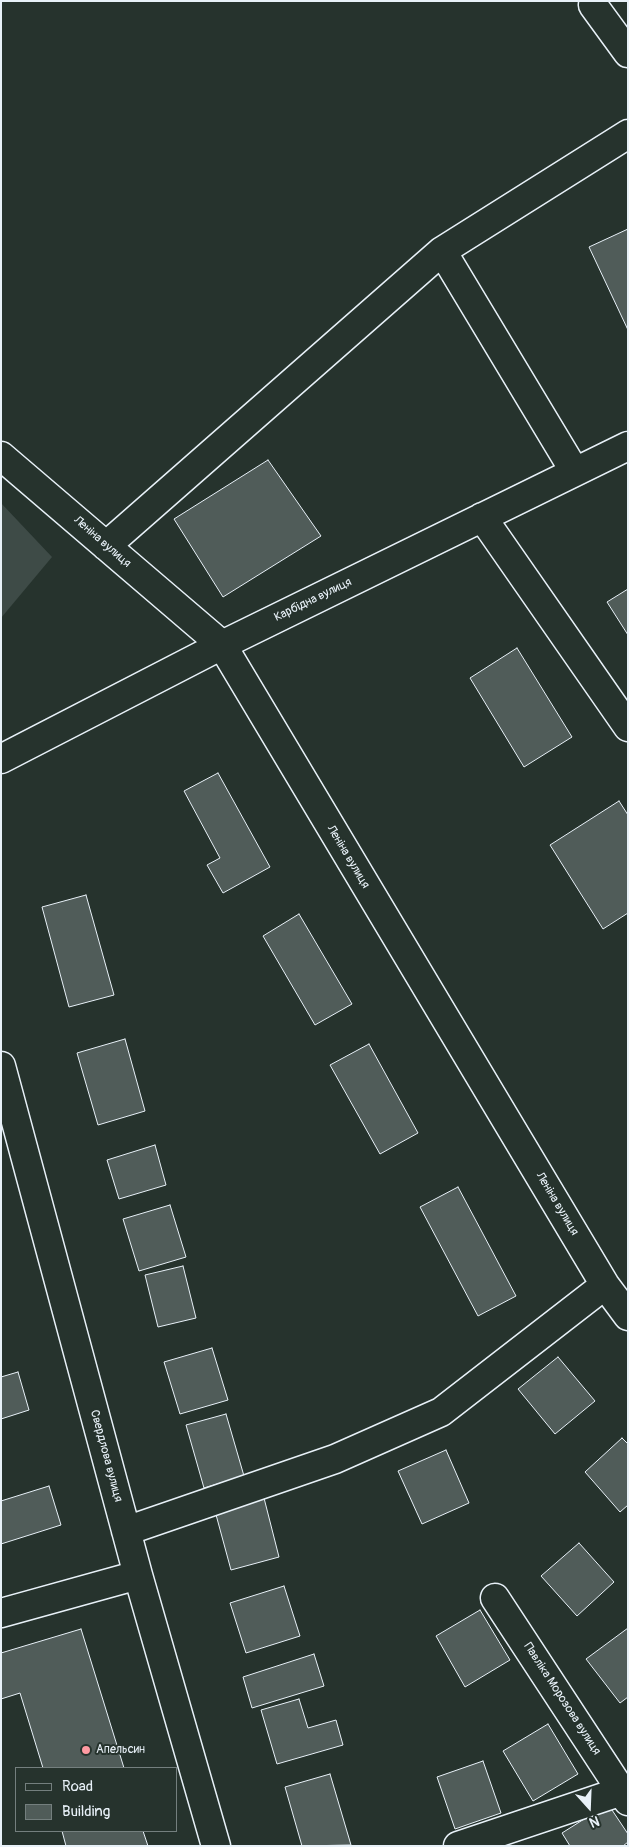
<!DOCTYPE html>
<meta charset="utf-8">
<style>
body{margin:0}
#map{position:relative;width:629px;height:1847px;overflow:hidden;background:#26332d;font-family:Pangolin,sans-serif}
canvas{display:block}
.frame{position:absolute;inset:0;border:2px solid #e8f1f8;pointer-events:none}
.legend{position:absolute;left:15px;top:1767px;width:162px;height:65px;box-sizing:border-box;background:#26332d;border:1px solid #747f7e;margin:0;padding:6px 9px;list-style:none;font-size:15px;color:#e8f1f8}
.legend li{display:flex;align-items:center;gap:10px;height:25px}
.legend b{width:25px;border:1px solid #747f7e}
.north{position:absolute;left:564px;top:1782px;width:50px;height:50px;-webkit-text-stroke:4px #26332d;paint-order:stroke;rotate:160deg;font-size:14px;font-weight:700;line-height:20px;text-align:center;color:#e8f1f8}
.north::after{content:'';display:block;margin:auto;width:18px;height:22px;background:#e8f1f8;clip-path:polygon(50% 0,100% 100%,50% 72%,0 100%)}
</style>
<div id="map">
<canvas width="629" height="1847"></canvas>
<div class="frame"></div>
<ul class="legend">
<li><b style="height:6px;background:#26332d"></b>Road</li>
<li><b style="height:14px;background:#505c59"></b>Building</li>
</ul>
<div class="north">N</div>
</div>
<script>
const c = document.querySelector('canvas').getContext('2d');
c.lineJoin = 'round';
function fill(path, color) {
  c.fillStyle = color;
  c.fill(path, 'evenodd');
}
function poly(rows) {
  const path = new Path2D();
  for (const r of rows) {
    path.moveTo(r[0], r[1]);
    for (let i = 2; i < r.length; i += 2) path.lineTo(r[i], r[i + 1]);
  }
  return path;
}
function strokePath(path, color, width, dash) {
  c.strokeStyle = color;
  c.lineWidth = width;
  c.lineCap = dash ? 'butt' : 'round';
  c.setLineDash(dash || []);
  c.stroke(path);
}
function label(font, color, halo, rows, align = 'center') {
  c.font = font + ' Pangolin,sans-serif';
  c.lineWidth = 4;
  c.setLineDash([]);
  c.textBaseline = 'middle';
  c.strokeStyle = halo;
  c.fillStyle = color;
  for (const [text, x, y, turn = 0] of rows) {
    c.save();
    c.translate(x, y);
    c.rotate((+turn || 0) * Math.PI / 180);
    c.textAlign = isNaN(turn) ? turn : align;
    if (halo) c.strokeText(text, 0, 0);
    c.fillText(text, 0, 0);
    c.restore();
  }
}
const green = poly([
 [1,503,52,557,1,618]
]);
const building = poly([
 [628,229,628,330,589,247,628,229],
 [268,460,321,536,223,597,174,519,268,460],
 [628,589,628,635,607,602,628,589],
 [517,648,572,737,524,767,470,678,517,648],
 [218,773,270,867,223,893,207,865,220,858,184,791,218,773],
 [619,801,628,815,628,913,603,929,550,845,619,801],
 [86,895,114,995,69,1007,42,907,86,895],
 [299,914,352,1004,315,1025,263,936,299,914],
 [125,1039,145,1111,98,1125,77,1053,125,1039],
 [369,1044,418,1133,380,1154,330,1065,369,1044],
 [155,1145,166,1185,119,1199,107,1160,155,1145],
 [458,1187,516,1296,478,1316,420,1207,458,1187],
 [170,1205,186,1257,139,1271,123,1219,170,1205],
 [183,1266,196,1318,158,1327,145,1275,183,1266],
 [212,1348,228,1400,180,1414,164,1362,212,1348],
 [558,1357,595,1401,555,1434,518,1389,558,1357],
 [18,1372,29,1410,1,1419,1,1377,18,1372],
 [226,1414,244,1476,204,1488,186,1425,226,1414],
 [622,1438,628,1444,628,1505,620,1512,585,1472,622,1438],
 [446,1450,469,1503,422,1524,398,1471,446,1450],
 [49,1486,61,1525,1,1544,1,1501,49,1486],
 [264,1498,279,1557,231,1570,215,1511,264,1498],
 [579,1543,614,1582,577,1616,541,1576,579,1543],
 [284,1586,300,1636,246,1653,230,1603,284,1586],
 [480,1610,510,1660,465,1687,436,1636,480,1610],
 [628,1628,628,1697,620,1703,586,1659,628,1628],
 [81,1629,124,1768,43,1768,20,1693,1,1699,1,1653,81,1629],
 [314,1654,324,1686,252,1708,243,1677,314,1654],
 [299,1699,308,1728,336,1720,343,1745,277,1764,261,1710,299,1699],
 [548,1724,578,1774,533,1801,503,1751,548,1724],
 [483,1761,501,1813,455,1829,437,1777,483,1761],
 [330,1774,351,1845,302,1846,285,1787,330,1774],
 [608,1804,628,1834,628,1842,623,1846,570,1846,562,1833,608,1804],
 [62,1831,143,1831,148,1846,66,1846,62,1831]
]);
const minor = poly([
 [593,5,628,53],
 [1,456,222,645,605,1285,628,1316],
 [575,472,442,251,628,134],
 [482,517,628,727],
 [106,546,442,251],
 [1,759,222,645,628,446],
 [1,1066,138,1575,216,1846],
 [126,1531,335,1459,441,1412,605,1285],
 [495,1598,628,1801],
 [1,1613,138,1575],
 [458,1846,622,1791]
]);
const markers = [
 [86,1750,5,"#ff9aa2"]
];
const streetNames = [
 ["Леніна вулиця",102,542,41],
 ["Карбідна вулиця",313,600,-26],
 ["Леніна вулиця",348,857,59],
 ["Леніна вулиця",557,1204,59],
 ["Свердлова вулиця",106,1456,75],
 ["Павліка Морозова вулиця",562,1699,57]
];
const poiNames = [
 ["Апельсин",96,1750]
];
fill(green, '#3e4b47');
fill(building, '#505c59');
strokePath(building, '#e8f1f8', 1);
strokePath(minor, '#e8f1f8', 31);
strokePath(minor, '#26332d', 28);
for (const [x, y, r, color] of markers) {
  const dot = new Path2D();
  dot.arc(x, y, r, 0, 2 * Math.PI);
  c.fillStyle = color;
  c.fill(dot);
  strokePath(dot, '#26332d', 2);
}
label('12px', '#e8f1f8', '#26332d', streetNames);
label('12px', '#e8f1f8', '#26332d', poiNames, 'left');
</script>
